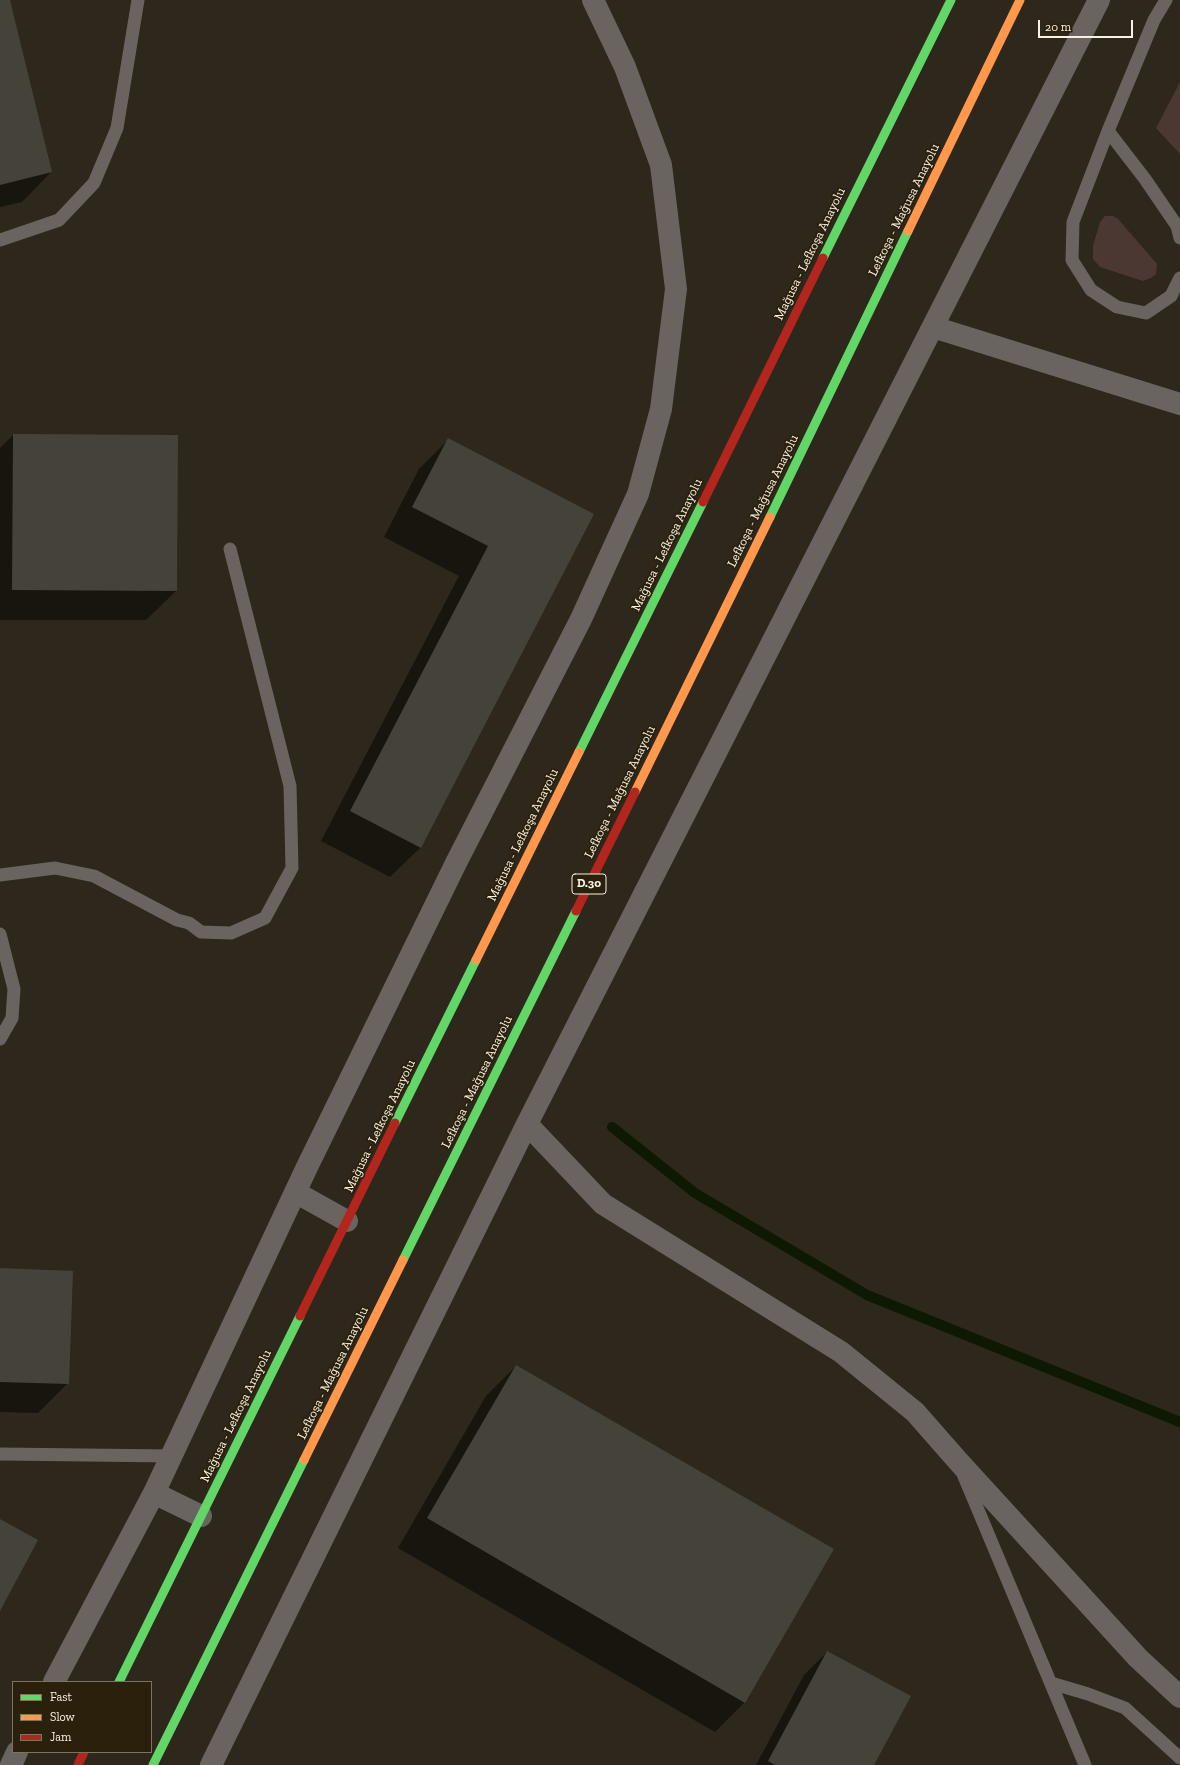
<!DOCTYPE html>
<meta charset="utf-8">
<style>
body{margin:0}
#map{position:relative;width:1180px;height:1765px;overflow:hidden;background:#2d271c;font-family:"Zilla Slab",serif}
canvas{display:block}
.legend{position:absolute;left:12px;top:1681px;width:140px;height:72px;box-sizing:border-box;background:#2a200b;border:1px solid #7c7462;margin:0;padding:5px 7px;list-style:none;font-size:12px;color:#f8f2e5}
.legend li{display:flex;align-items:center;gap:8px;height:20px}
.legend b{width:20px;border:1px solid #7c7462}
.scale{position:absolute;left:1038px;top:20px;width:95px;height:18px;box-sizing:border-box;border:2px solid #f8f2e5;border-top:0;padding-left:5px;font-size:12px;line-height:14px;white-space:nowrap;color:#f8f2e5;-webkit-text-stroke:3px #2a200b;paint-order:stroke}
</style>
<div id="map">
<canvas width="1180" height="1765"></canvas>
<ul class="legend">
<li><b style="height:5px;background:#63d668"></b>Fast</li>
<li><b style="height:5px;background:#ff974d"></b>Slow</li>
<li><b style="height:5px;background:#b3261e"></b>Jam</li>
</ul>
<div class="scale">20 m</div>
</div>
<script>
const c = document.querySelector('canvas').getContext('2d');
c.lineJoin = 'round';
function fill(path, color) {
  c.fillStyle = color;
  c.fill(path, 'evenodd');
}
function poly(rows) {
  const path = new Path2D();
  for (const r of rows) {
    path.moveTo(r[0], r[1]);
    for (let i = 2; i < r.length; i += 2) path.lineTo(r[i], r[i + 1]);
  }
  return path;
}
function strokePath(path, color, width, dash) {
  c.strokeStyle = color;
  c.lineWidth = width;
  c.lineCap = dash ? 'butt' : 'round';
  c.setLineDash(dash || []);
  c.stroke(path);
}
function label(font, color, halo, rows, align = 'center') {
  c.font = font + ' "Zilla Slab",serif';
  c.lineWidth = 3.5;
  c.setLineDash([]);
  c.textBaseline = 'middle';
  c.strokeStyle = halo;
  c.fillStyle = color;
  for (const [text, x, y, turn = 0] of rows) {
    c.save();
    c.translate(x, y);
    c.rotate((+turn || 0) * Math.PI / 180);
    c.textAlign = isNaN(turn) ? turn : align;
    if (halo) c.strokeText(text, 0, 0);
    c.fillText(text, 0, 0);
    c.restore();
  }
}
const green = poly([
 [1180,82,1180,154,1156,128],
 [1105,216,1113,216,1118,219,1157,264,1156,274,1151,278,1143,281,1100,267,1093,259,1093,246,1100,222]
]);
const shadow = poly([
 [0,0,9,0,51,172,22,202,0,207],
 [13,435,176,591,146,620,0,620,0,448],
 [449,439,593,514,420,848,390,877,321,841,459,576,384,537,419,469],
 [0,1269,68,1383,38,1413,0,1412],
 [516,1366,745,1702,715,1732,398,1548,486,1396],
 [827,1652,873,1765,756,1765,804,1675]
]);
const stream = poly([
 [612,1127,695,1193,867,1295,1180,1422]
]);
const building = poly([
 [0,0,10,0,52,172,0,185],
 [13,434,178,435,177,591,12,590],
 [448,438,594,514,421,848,350,811,488,546,412,507],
 [0,1268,73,1271,69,1384,0,1382],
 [516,1365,834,1549,745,1703,427,1518],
 [0,1519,38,1540,0,1611],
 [827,1651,911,1696,874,1765,775,1765,768,1761]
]);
const lane = poly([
 [1166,0,1154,20,1108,131,1073,222,1072,260,1091,290,1117,307,1146,313,1171,296,1180,278],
 [1108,131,1145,179,1177,226,1180,238],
 [0,240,59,220,94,183,117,128,138,0],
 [0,875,55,868,94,876,177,920,189,923,201,932,231,933,265,918,292,868,290,786,230,549],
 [0,934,14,989,12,1018,0,1039],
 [0,1454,172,1456],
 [963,1474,1085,1765],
 [1051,1683,1088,1694,1125,1708,1180,1758]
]);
const street = poly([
 [933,327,1180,404],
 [527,1124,603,1204,841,1352,915,1412,958,1461,1138,1658,1180,1697],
 [295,1192,347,1221],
 [154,1493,201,1516],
 [54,1682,154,1493,307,1167,456,863,581,619,638,494,661,409,676,289,661,165,625,67,593,0],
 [11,1765,17,1752],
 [211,1765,527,1124,1099,0]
]);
const fast = poly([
 [823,258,951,0],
 [770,517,908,231],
 [579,752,703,502],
 [395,1123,476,960],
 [403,1260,576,911],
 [119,1682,300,1316],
 [153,1765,304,1460]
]);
const slow = poly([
 [908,231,1020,0],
 [635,792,770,517],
 [476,960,579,752],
 [304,1460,403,1260]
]);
const jam = poly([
 [703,502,823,258],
 [576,911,635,792],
 [300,1316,395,1123],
 [78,1765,84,1752]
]);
const shields = [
 [589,884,34]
];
const shieldNames = [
 ["D.30",589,884]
];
const streetNames = [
 ["Lefkoşa - Mağusa Anayolu",904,210,-64],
 ["Mağusa - Lefkoşa Anayolu",810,254,-64],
 ["Lefkoşa - Mağusa Anayolu",763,501,-64],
 ["Mağusa - Lefkoşa Anayolu",667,545,-64],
 ["Lefkoşa - Mağusa Anayolu",620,792,-64],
 ["Mağusa - Lefkoşa Anayolu",523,835,-64],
 ["Lefkoşa - Mağusa Anayolu",477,1082,-64],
 ["Mağusa - Lefkoşa Anayolu",380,1126,-64],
 ["Lefkoşa - Mağusa Anayolu",333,1373,-64],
 ["Mağusa - Lefkoşa Anayolu",236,1416,-64]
];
fill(green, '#4c3832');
fill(shadow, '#0007');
strokePath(stream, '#0d1903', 10);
fill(building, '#454339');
strokePath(lane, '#69645f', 13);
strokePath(street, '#69645f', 22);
strokePath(fast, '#63d668', 9);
strokePath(slow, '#ff974d', 9);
strokePath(jam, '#b3261e', 9);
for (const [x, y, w] of shields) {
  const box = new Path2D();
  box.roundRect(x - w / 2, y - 10, w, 20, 3);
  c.fillStyle = '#2a200b';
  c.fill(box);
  strokePath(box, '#f8f2e5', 1);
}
label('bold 12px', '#f8f2e5', null, shieldNames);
label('13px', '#f8f2e5', '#2a200b', streetNames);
</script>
